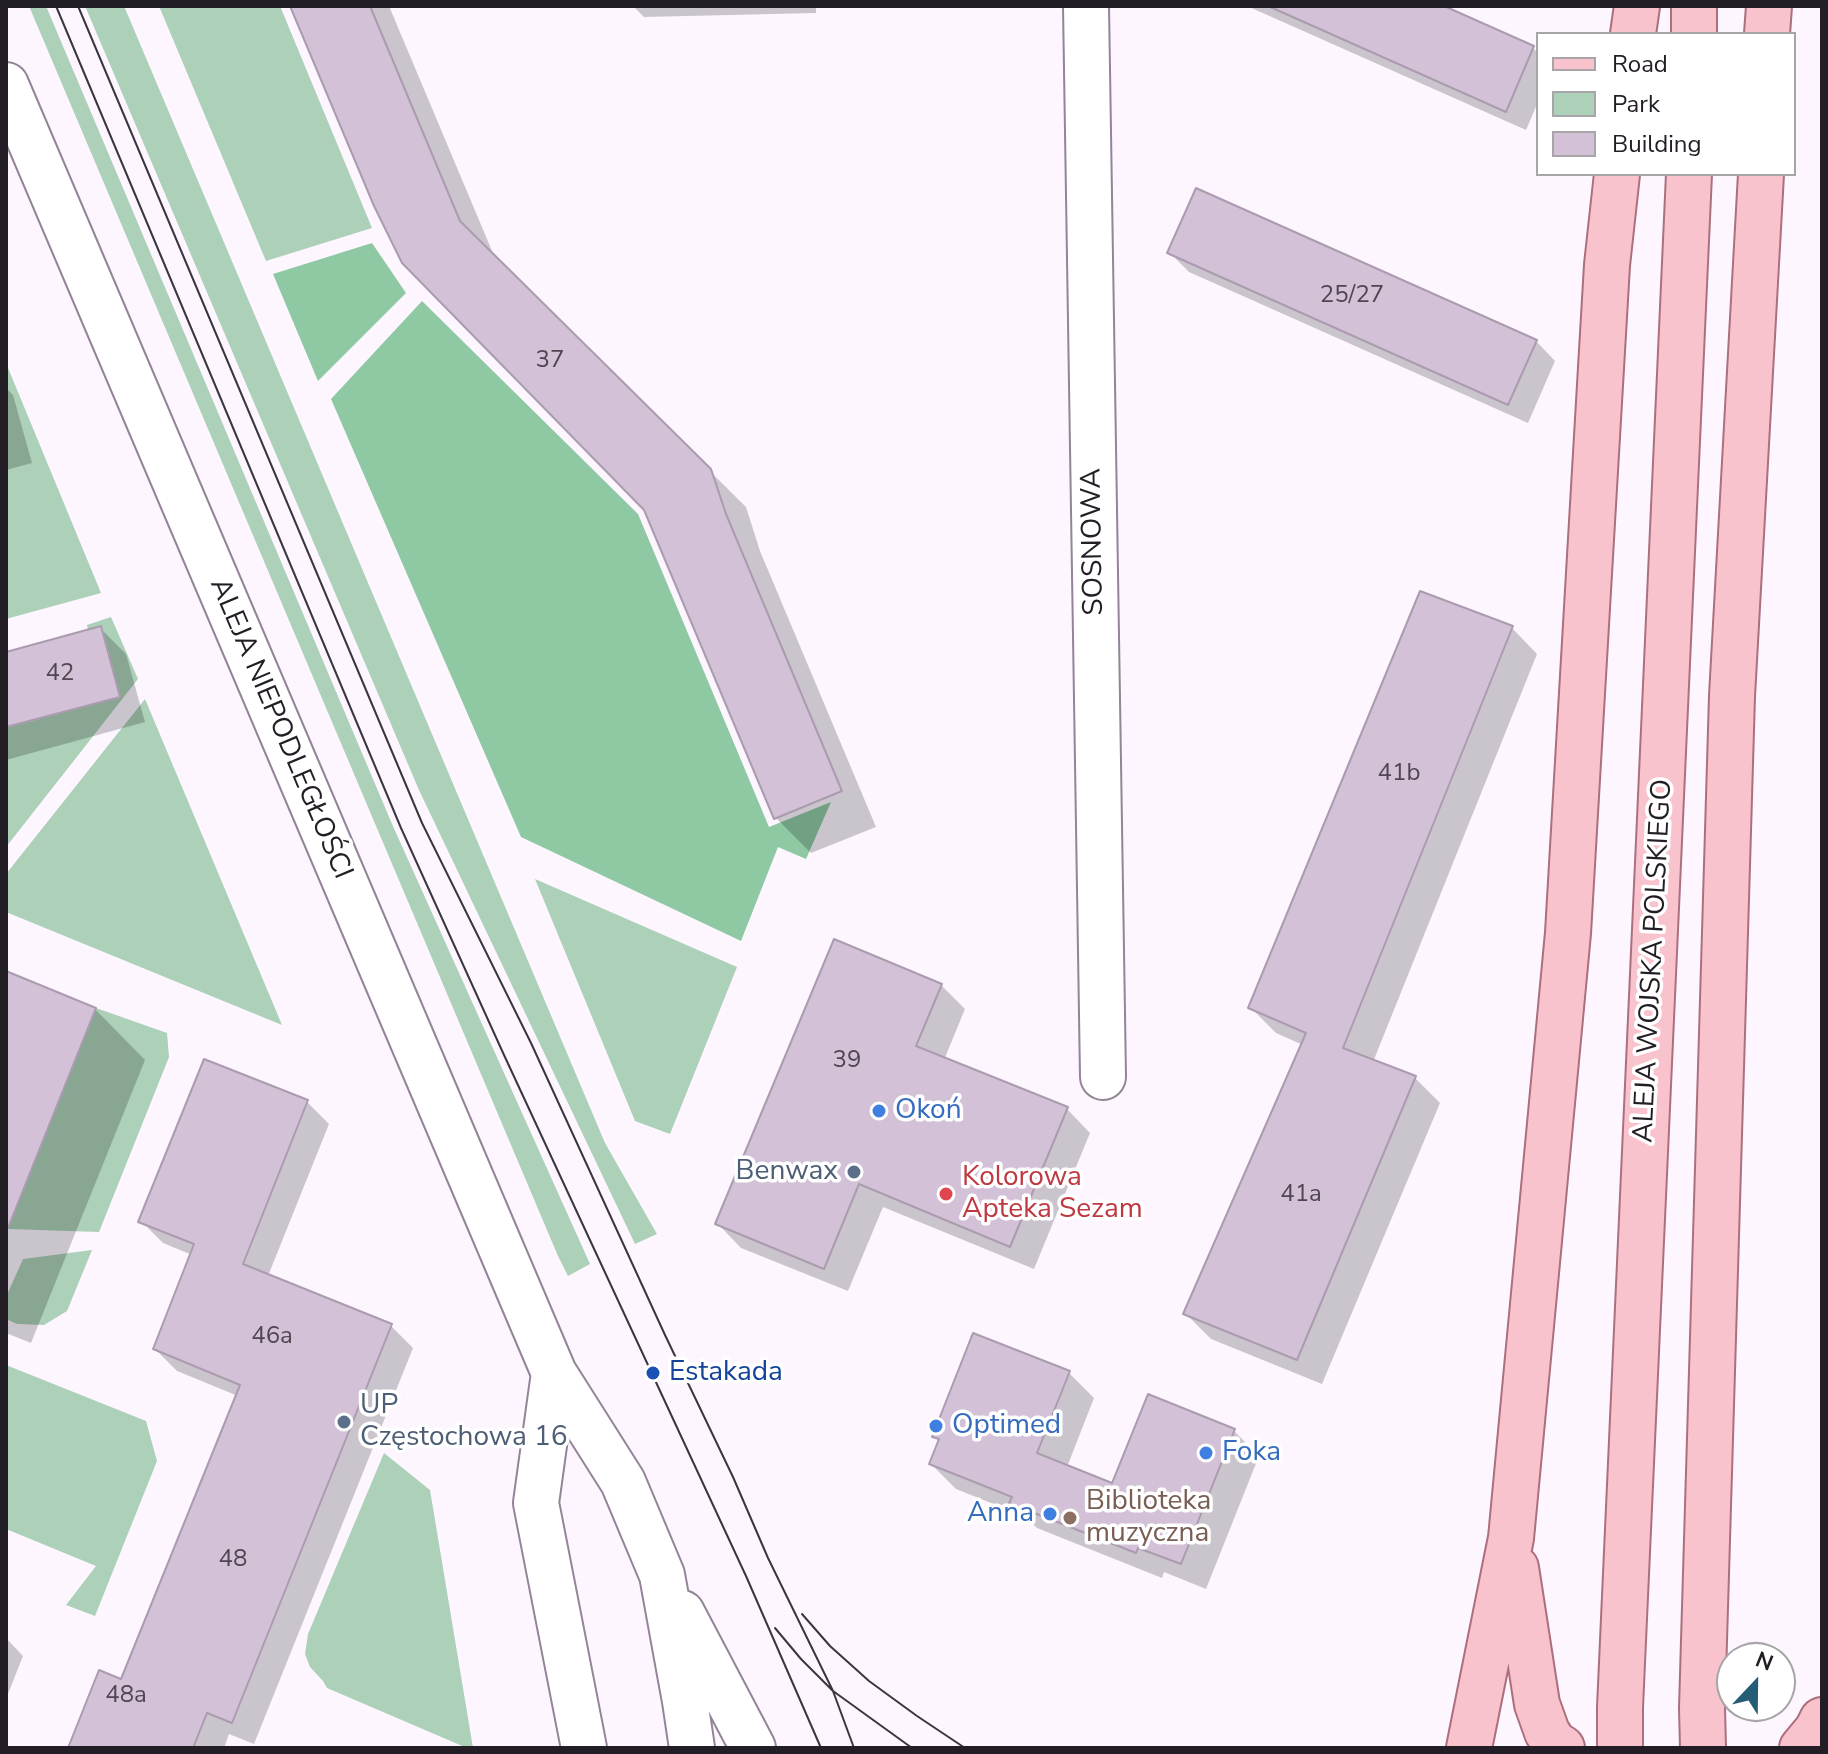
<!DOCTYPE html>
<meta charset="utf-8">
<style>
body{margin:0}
#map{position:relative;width:1828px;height:1754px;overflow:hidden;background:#fdf6ff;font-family:"Nunito Sans",sans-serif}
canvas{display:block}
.frame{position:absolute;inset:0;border:8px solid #231d25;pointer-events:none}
.legend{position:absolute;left:1536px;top:32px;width:260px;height:144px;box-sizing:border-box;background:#fff;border:2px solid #a7a5a8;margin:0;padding:10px 14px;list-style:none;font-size:24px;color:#231d25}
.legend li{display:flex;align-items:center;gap:16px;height:40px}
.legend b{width:40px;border:2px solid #a7a5a8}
.north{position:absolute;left:1716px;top:1642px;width:80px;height:80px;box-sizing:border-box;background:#fff;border:2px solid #a7a5a8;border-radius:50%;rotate:22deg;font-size:22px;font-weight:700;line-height:32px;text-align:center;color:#231d25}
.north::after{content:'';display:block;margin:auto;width:28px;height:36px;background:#255d77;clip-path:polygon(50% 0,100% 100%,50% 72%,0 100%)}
</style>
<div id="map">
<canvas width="1828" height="1754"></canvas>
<div class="frame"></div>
<ul class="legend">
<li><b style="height:10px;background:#f9c3ce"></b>Road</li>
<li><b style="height:22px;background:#acd0b8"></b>Park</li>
<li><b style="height:22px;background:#d3c2d7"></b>Building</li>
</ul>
<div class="north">N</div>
</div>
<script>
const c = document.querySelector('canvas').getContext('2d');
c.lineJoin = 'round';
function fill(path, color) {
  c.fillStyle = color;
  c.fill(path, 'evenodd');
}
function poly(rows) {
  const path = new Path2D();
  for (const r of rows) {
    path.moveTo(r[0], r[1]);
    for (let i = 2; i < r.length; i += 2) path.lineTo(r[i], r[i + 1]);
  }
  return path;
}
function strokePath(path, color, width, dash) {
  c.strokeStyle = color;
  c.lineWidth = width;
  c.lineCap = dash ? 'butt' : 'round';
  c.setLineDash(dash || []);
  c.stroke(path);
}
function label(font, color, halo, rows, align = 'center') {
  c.font = font + ' "Nunito Sans",sans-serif';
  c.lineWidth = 7;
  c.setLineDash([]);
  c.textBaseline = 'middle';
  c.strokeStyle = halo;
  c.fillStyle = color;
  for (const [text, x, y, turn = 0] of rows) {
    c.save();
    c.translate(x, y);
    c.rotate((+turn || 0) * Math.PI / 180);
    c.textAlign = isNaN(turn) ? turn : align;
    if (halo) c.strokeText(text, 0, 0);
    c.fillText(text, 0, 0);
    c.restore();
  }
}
const green = poly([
 [29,6,46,6,392,824,590,1264,568,1276,558,1256],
 [85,6,124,6,605,1143,657,1234,635,1244,419,790],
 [159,6,280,6,372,228,266,261],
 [6,363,101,593,6,619,6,438,8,437,6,431],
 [111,617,138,679,6,847,6,728,120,697,102,627,88,630,87,625],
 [145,699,282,1025,6,912,6,874],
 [535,879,737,967,670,1134,635,1121],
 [96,1008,167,1033,169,1057,99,1232,7,1229],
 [92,1250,67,1311,44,1325,17,1324,6,1319,6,1297,23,1259],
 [6,1365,146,1421,157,1461,95,1616,66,1605,96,1566,6,1529],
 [384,1453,430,1490,473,1748,467,1748,327,1688,323,1681,310,1667,305,1654,308,1634]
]);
const forest = poly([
 [372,243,406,293,318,381,273,274],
 [422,301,638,514,769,827,831,802,806,859,778,847,741,941,521,837,331,399]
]);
const shadow = poly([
 [292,6,389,6,495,258,746,507,760,551,876,827,811,853,776,818,646,509],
 [633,6,816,6,816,13,644,17],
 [1247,6,1439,6,1533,48,1538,53,1538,102,1526,130],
 [1169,252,1536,341,1555,361,1528,423,1189,272],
 [6,388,13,395,32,463,6,470],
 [1512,628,1537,654,1373,1062,1415,1078,1440,1103,1322,1384,1211,1339,1185,1313,1303,1045,1276,1033,1250,1007],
 [101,629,126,654,145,722,6,760,6,654],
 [6,973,95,1009,145,1060,31,1343,6,1333],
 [941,985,965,1009,944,1060,1067,1109,1090,1133,1034,1269,883,1207,848,1291,741,1248,718,1224],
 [205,1062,307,1102,329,1124,268,1276,391,1326,413,1348,254,1744,229,1734,224,1748,70,1748,123,1681,238,1396,177,1371,155,1349,192,1255,163,1243,141,1221],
 [1069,1373,1094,1398,1067,1467,1113,1486,1234,1431,1259,1456,1206,1589,1164,1572,1162,1578,1037,1528,1026,1517,956,1489,931,1464,940,1442,935,1436],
 [6,1638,23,1656,6,1699]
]);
const building = poly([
 [290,6,370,6,460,221,711,469,726,514,842,791,774,819,644,510,402,263,374,206,290,6],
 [1268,6,1444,6,1534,46,1506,112,1268,6],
 [1196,188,1537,340,1508,405,1167,253,1196,188],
 [1420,591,1513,626,1343,1048,1416,1076,1297,1360,1183,1314,1306,1033,1248,1008,1420,591],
 [101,626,120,697,6,727,6,652,101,626],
 [834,939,942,984,916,1046,1068,1107,1010,1247,859,1184,824,1269,715,1224,834,939],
 [6,971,96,1008,8,1228,6,1227,6,971],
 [204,1059,308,1100,243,1264,392,1324,232,1723,207,1713,193,1748,68,1748,99,1670,121,1679,240,1385,153,1349,194,1244,138,1222,204,1059],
 [973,1333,1070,1371,1037,1453,1112,1483,1148,1394,1235,1429,1181,1564,1138,1548,1136,1553,1009,1503,1012,1497,929,1464,939,1439,932,1437,973,1333]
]);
const minor = poly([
 [1086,6,1103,1077],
 [6,85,554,1373,623,1482,662,1575,685,1701,692,1748],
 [554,1373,536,1503,584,1748],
 [682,1613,753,1748]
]);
const major = poly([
 [1633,34,1637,6],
 [1694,34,1694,6],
 [1767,34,1769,6],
 [1516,1568,1537,1704,1547,1732,1554,1743,1562,1748],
 [1469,1748,1511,1538,1568,933,1607,265,1617,174],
 [1620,1748,1620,1707,1689,174],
 [1703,1748,1702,1708,1732,696,1761,174],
 [1802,1748,1817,1730,1822,1720]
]);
const tram = poly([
 [56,6,401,828,504,1055,746,1576,821,1748],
 [78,6,422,823,531,1043,665,1335,733,1477,768,1558,833,1691,854,1748],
 [802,1614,830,1646,869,1681,917,1716,965,1748],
 [775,1628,801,1659,833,1691,912,1748]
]);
const markers = [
 [879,1111,8,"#3f7fe0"],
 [854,1172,8,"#5c6f8a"],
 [946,1194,8,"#e0444e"],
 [653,1373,8,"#1a4fb4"],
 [344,1422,8,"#5c6f8a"],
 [936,1426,8,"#3f7fe0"],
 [1206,1453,8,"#3f7fe0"],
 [1050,1514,8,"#3f7fe0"],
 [1070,1518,8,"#8d6e63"]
];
const numberNames = [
 ["25/27",1352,296],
 ["37",550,361],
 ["42",60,674],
 ["41b",1399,774],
 ["39",847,1061],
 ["41a",1301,1195],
 ["46a",272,1337],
 ["48",233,1560],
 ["48a",126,1696]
];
const streetNames = [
 ["SOSNOWA",1094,542,-91],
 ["ALEJA NIEPODLEGŁOŚCI",280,729,67],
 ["ALEJA WOJSKA POLSKIEGO",1654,961,-87]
];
const shopNames = [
 ["Okoń",895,1111],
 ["Optimed",952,1426],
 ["Foka",1222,1453],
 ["Anna",1034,1514,"right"]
];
const serviceNames = [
 ["Benwax",838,1172],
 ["UP",360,1406,"left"],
 ["Częstochowa 16",360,1438,"left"]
];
const healthNames = [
 ["Kolorowa",962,1178],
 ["Apteka Sezam",962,1210]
];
const transitNames = [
 ["Estakada",669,1373]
];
const educationNames = [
 ["Biblioteka",1086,1502],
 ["muzyczna",1086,1534]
];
fill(green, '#acd0b8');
fill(forest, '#8ec9a3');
fill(shadow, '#0003');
fill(building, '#d3c2d7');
strokePath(building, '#ab9baf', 2);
strokePath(minor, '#938497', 48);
strokePath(major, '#ac6f7e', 48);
strokePath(minor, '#fff', 44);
strokePath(major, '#f9c3ce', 44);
strokePath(tram, '#3b353d', 2);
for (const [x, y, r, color] of markers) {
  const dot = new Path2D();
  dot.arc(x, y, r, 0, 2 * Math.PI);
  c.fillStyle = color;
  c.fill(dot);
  strokePath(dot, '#fff', 3);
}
label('24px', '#4f4652', null, numberNames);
label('28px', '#231d25', '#fff', streetNames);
label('28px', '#366cbe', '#fff', shopNames, 'left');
label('28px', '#4e5e75', '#fff', serviceNames, 'right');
label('28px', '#be3a42', '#fff', healthNames, 'left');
label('28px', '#164399', '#fff', transitNames, 'left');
label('28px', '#785e54', '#fff', educationNames, 'left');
</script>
